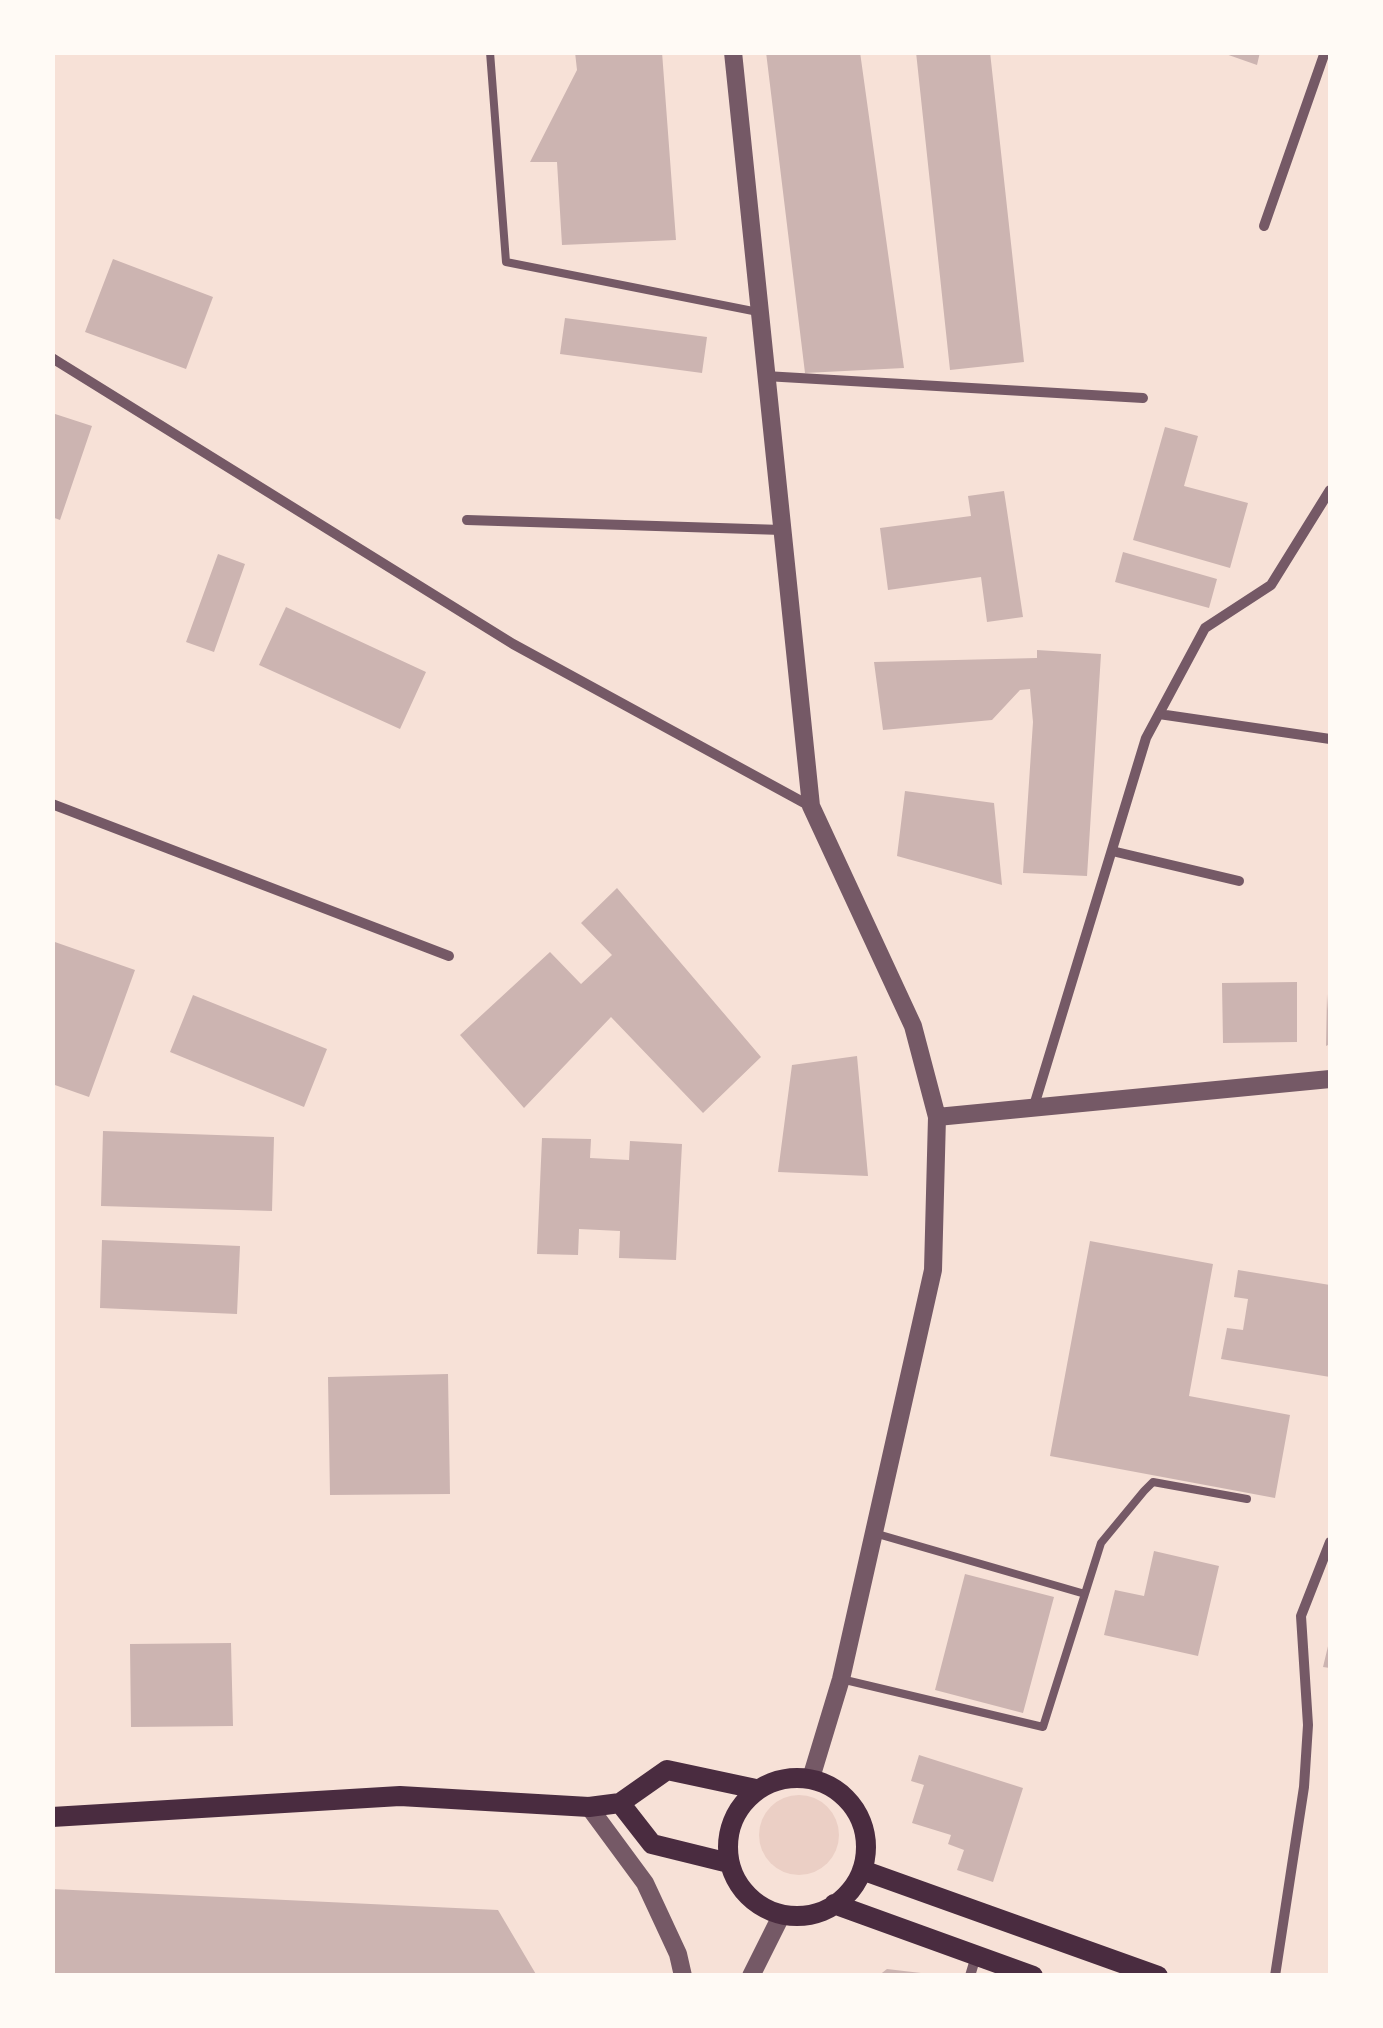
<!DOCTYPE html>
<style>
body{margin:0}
#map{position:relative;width:1383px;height:2028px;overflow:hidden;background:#f7e1d7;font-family:"Times New Roman",serif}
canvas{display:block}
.frame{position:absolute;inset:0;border:55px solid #fffaf5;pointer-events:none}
</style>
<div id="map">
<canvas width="1383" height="2028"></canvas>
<div class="frame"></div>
</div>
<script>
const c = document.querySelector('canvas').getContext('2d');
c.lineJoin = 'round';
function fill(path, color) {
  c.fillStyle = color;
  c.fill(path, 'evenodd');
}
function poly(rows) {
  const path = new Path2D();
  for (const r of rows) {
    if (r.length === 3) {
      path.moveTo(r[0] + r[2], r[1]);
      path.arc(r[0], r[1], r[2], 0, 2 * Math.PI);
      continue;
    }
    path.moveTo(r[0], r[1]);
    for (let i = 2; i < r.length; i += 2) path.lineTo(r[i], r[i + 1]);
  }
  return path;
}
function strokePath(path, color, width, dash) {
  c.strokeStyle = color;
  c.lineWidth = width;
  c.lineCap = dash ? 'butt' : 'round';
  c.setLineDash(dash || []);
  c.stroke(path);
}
const green = poly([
 [799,1835,40]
]);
const building = poly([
 [575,52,662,52,676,240,562,245,557,162,530,162,577,70],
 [766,52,860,52,904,368,805,373],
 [916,52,990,52,1024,362,950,370],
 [1220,52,1260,52,1257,65],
 [113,259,213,297,186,369,85,332],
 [565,318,707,337,702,373,560,354],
 [52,413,92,426,60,520,52,517],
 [1165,427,1198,436,1184,486,1248,503,1230,568,1133,540],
 [1004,491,1023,617,987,622,981,577,888,590,880,528,971,516,968,496],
 [1123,552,1217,579,1209,608,1115,582],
 [218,554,245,564,214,652,186,642],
 [286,607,426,672,400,729,259,665],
 [1037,650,1101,654,1087,876,1023,873,1033,722,1030,689,1020,690,992,720,883,730,874,662,1037,658],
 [905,791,994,803,1002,885,897,856],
 [617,888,761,1057,703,1113,611,1017,524,1108,460,1035,550,952,581,984,612,955,581,923],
 [52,941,135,970,89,1097,52,1084],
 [1297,982,1297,1042,1223,1043,1222,983],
 [1327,994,1330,1044,1326,1046],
 [193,995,327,1049,304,1107,170,1052],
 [857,1056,868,1176,778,1172,792,1065],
 [103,1131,274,1137,272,1211,101,1206],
 [542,1138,591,1139,590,1158,629,1160,630,1141,682,1144,676,1260,619,1258,620,1231,579,1229,578,1255,537,1254],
 [102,1240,240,1246,237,1314,100,1308],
 [1090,1241,1213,1264,1189,1396,1290,1415,1275,1498,1050,1456],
 [1238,1270,1330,1285,1330,1377,1221,1359,1227,1328,1243,1330,1248,1299,1234,1297],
 [448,1374,450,1494,330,1495,328,1377],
 [1154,1551,1219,1566,1198,1656,1104,1635,1115,1590,1144,1596],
 [965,1574,1054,1597,1023,1713,935,1690],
 [1329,1642,1330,1642,1330,1668,1323,1667],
 [231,1643,233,1726,131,1727,130,1644],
 [919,1755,1023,1788,993,1882,957,1870,964,1850,948,1844,951,1835,912,1823,924,1785,911,1781],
 [52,1889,498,1910,537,1976,52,1976],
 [887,1969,921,1973,920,1976,878,1976]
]);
const service = poly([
 [490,52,506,262,758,312],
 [874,1533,1085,1594],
 [841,1679,1043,1727,1101,1543,1144,1491,1153,1482,1247,1499]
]);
const minor = poly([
 [1264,226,1325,52],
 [52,358,513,644,810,806],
 [765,376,1143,398],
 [467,520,782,530],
 [1159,714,1330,739],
 [52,804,449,956],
 [1112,851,1239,881],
 [1033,1109,1146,738,1205,628,1271,585,1330,490],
 [970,1976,976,1956],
 [1275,1976,1304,1787,1308,1725,1301,1616,1330,1542]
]);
const tertiary = poly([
 [733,52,811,806,913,1026,937,1117,933,1270,841,1679,811,1778],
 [937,1117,1330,1079],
 [589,1807,645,1883,678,1954,683,1976],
 [751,1976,781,1916]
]);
const secondary = poly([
 [797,1847,69],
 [620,1803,652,1844,729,1863],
 [52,1817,400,1796,589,1807,620,1803,667,1770,756,1789],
 [862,1870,1158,1976],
 [834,1904,1033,1976]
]);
fill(green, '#ebcfc5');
fill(building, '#ccb4b1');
strokePath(service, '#755966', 8);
strokePath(minor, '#755966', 10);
strokePath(tertiary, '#755966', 18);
strokePath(secondary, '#4a2c40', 20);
</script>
